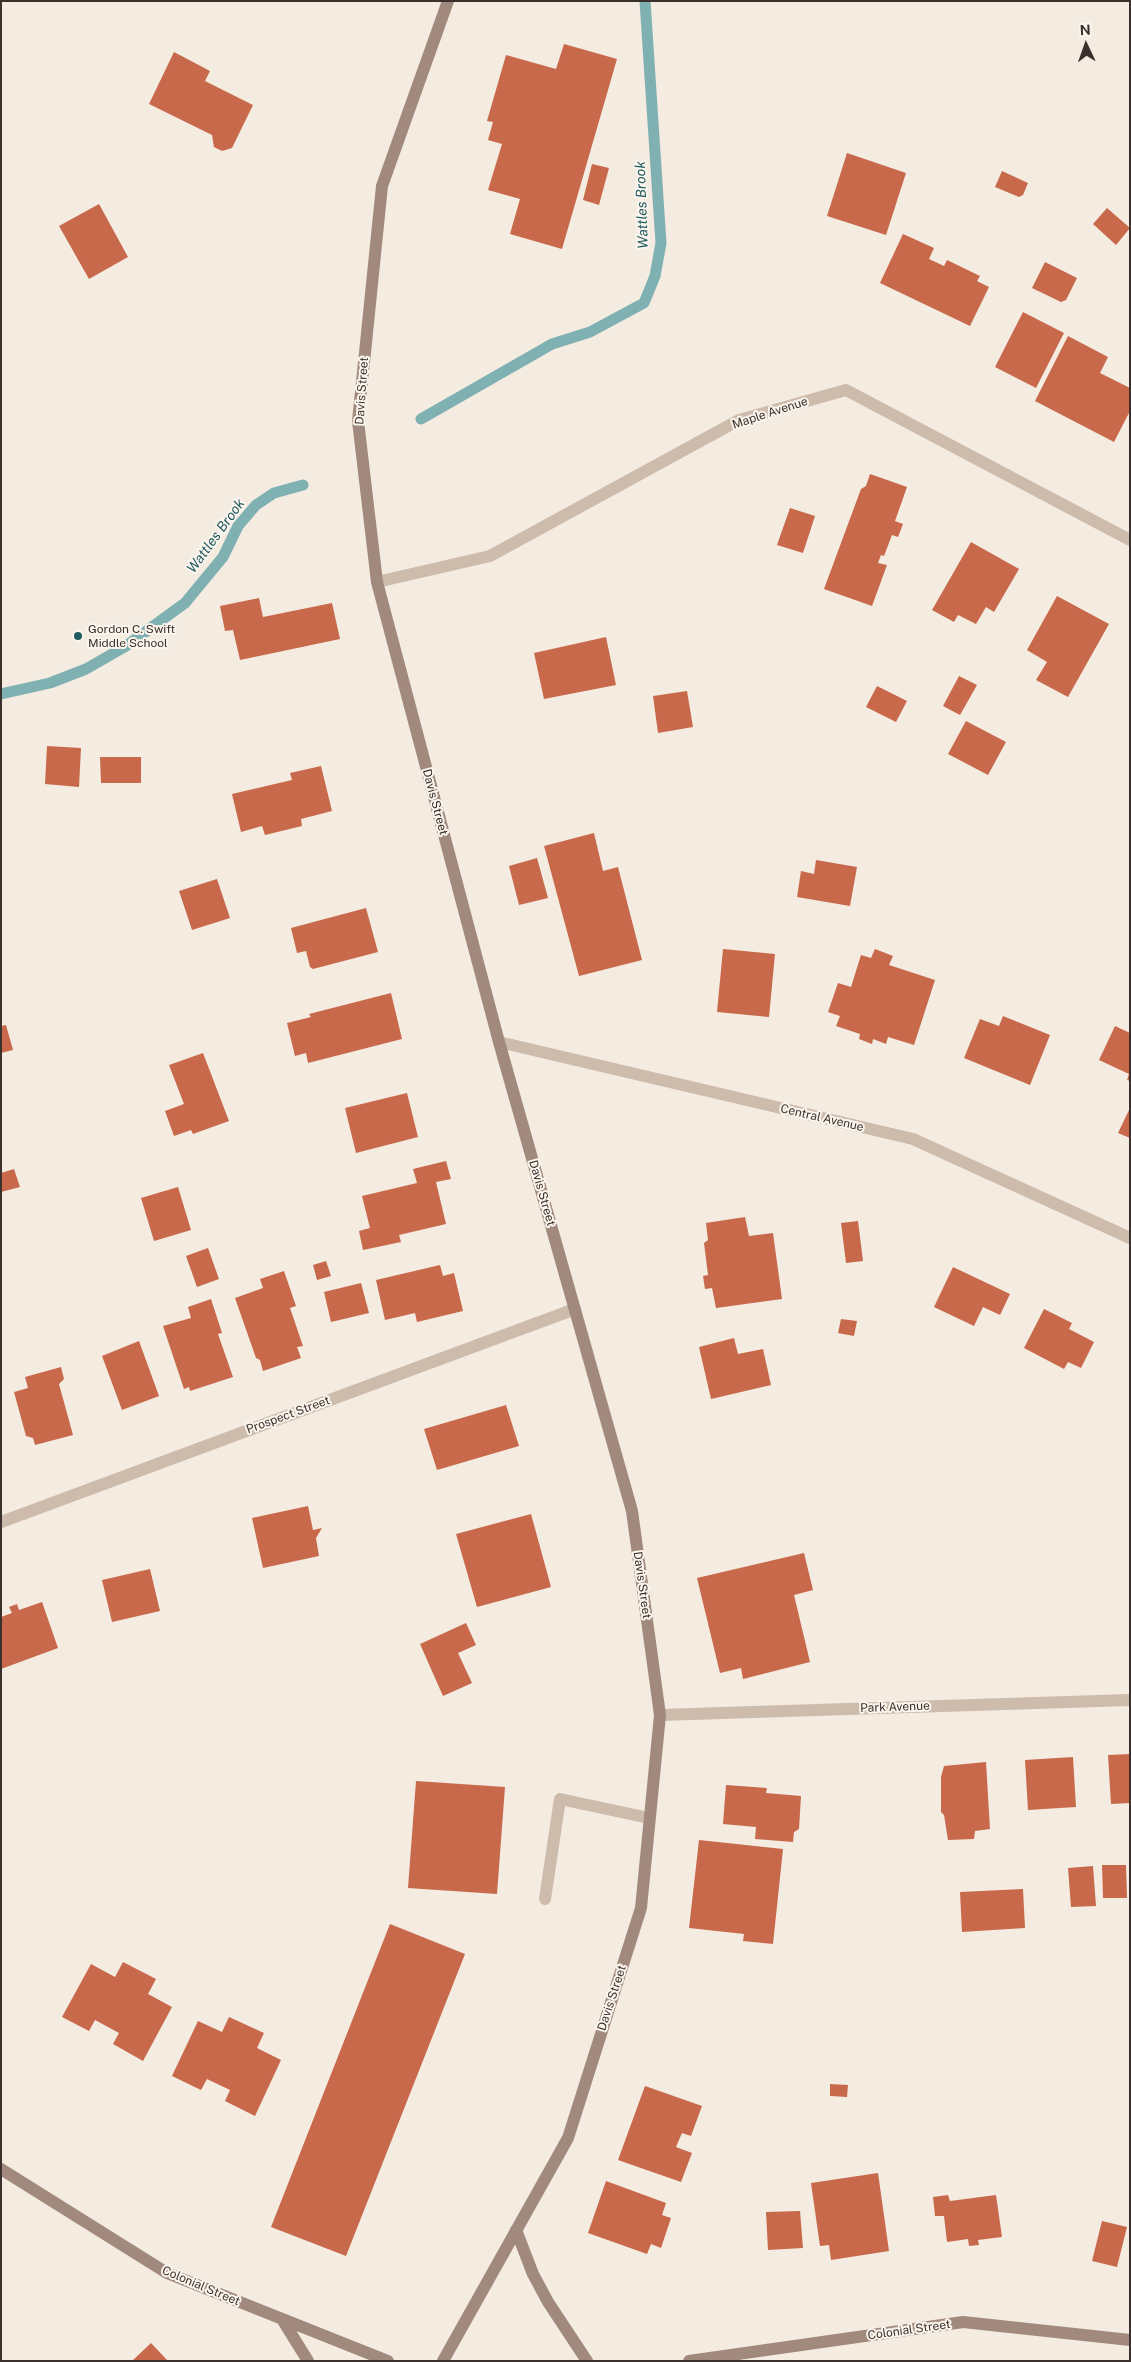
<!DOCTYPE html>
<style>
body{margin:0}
#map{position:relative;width:1131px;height:2362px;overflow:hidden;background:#f4ebe1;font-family:"Public Sans",sans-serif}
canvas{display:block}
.frame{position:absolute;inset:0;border:2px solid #3b302b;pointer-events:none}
.north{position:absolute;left:1061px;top:20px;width:50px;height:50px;-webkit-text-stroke:4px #fbf5ee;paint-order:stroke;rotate:357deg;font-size:14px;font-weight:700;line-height:20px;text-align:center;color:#3b302b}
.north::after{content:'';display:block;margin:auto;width:18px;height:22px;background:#3b302b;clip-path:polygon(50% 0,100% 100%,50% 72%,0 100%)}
</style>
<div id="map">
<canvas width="1131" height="2362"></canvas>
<div class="frame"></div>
<div class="north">N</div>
</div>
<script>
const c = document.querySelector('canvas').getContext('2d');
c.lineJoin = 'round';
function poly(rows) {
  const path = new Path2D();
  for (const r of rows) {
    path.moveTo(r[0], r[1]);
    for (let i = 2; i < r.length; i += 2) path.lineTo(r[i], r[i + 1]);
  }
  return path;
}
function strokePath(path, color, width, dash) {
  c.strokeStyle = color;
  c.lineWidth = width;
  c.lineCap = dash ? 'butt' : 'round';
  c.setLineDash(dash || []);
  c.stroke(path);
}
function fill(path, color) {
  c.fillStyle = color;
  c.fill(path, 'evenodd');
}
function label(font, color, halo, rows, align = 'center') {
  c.font = font + ' "Public Sans",sans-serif';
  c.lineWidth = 4;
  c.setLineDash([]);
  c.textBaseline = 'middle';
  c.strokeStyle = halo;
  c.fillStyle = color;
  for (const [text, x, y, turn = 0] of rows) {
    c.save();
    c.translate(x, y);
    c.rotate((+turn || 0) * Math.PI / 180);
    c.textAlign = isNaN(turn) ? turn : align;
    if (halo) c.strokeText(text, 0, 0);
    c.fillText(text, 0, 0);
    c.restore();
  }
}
const stream = poly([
 [421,419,552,344,590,332,644,303,655,276,661,243,645,1],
 [1,694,50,683,86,669,126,646,185,603,223,557,238,526,256,505,274,493,303,485]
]);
const building = poly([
 [564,44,617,59,562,249,510,234,520,199,488,190,502,144,488,140,493,122,487,121,506,55,556,69],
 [174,52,210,71,205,81,253,105,232,148,222,151,214,147,212,135,149,104],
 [847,153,906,173,886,235,827,216],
 [592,164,609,168,599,205,583,200],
 [1002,171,1028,183,1023,195,1019,197,995,187],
 [99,204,128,257,89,279,59,226],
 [1107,208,1130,228,1116,245,1093,224],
 [903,234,934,248,929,259,944,266,947,260,980,276,977,281,989,287,970,326,880,283],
 [1045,262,1077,278,1066,300,1061,302,1032,288],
 [1023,312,1064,333,1036,388,995,367],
 [1068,336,1108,357,1100,373,1130,388,1130,411,1114,442,1035,401],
 [870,474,907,487,895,521,903,524,898,537,892,535,884,556,881,555,878,563,887,565,872,606,824,589,861,489,866,486],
 [790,508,815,516,803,553,777,545],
 [971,542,1019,569,994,612,986,607,976,624,958,615,954,622,932,610],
 [1057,596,1109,624,1068,697,1036,680,1047,662,1027,650],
 [259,598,263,617,332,603,340,639,240,660,233,630,225,631,220,606],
 [606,637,616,685,544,699,534,653],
 [959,676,977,685,960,715,943,706],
 [877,686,907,701,896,722,866,707],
 [687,691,693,727,658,733,653,696],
 [966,721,1006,742,988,775,948,754],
 [47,746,81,748,79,787,45,784],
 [100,757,141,757,141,783,101,783],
 [321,766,332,811,301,819,302,826,265,835,262,826,241,832,232,794,292,780,290,773],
 [594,833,603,871,618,867,642,960,579,976,544,846],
 [537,858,548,898,519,905,509,866],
 [816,860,857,867,850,906,797,897,801,871,814,874],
 [217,879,230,918,192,930,179,891],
 [366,908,378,952,313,969,310,967,306,951,297,953,291,928],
 [723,949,775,954,769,1017,717,1012],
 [875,949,893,956,889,965,935,980,914,1045,888,1037,886,1044,873,1039,872,1044,859,1039,860,1034,836,1026,840,1016,828,1012,838,983,851,987,861,955,871,958],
 [391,993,402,1039,308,1063,306,1053,295,1056,287,1023,311,1017,309,1014],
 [1003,1016,1050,1035,1030,1085,964,1058,980,1019,999,1026],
 [6,1025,13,1050,1,1053,1,1026],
 [1115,1026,1130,1033,1130,1081,1127,1080,1129,1074,1099,1060],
 [203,1053,229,1121,193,1134,191,1130,174,1136,165,1111,184,1104,169,1065],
 [407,1093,418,1137,356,1153,345,1108],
 [1130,1108,1130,1138,1118,1133],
 [446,1161,451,1179,436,1182,446,1224,399,1235,401,1242,363,1250,359,1231,370,1228,362,1196,417,1183,413,1169],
 [14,1169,20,1187,1,1192,1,1173],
 [178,1187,191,1230,154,1241,141,1198],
 [745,1217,749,1236,773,1233,782,1299,716,1308,712,1288,705,1289,703,1276,708,1275,704,1243,708,1240,706,1223],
 [858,1221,863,1261,846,1263,841,1223],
 [208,1248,219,1279,197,1287,186,1256],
 [326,1261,331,1276,317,1280,313,1265],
 [440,1265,443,1276,454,1273,463,1311,417,1322,415,1313,385,1320,376,1280],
 [953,1267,1010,1294,1000,1315,983,1307,974,1326,934,1307],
 [284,1271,296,1306,290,1308,303,1346,297,1347,301,1358,263,1371,260,1360,256,1358,235,1298,263,1288,260,1279],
 [361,1283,369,1313,331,1322,324,1292],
 [211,1299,222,1333,218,1334,233,1377,190,1391,189,1387,184,1389,163,1326,191,1318,188,1307],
 [1044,1309,1072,1323,1069,1329,1094,1342,1081,1368,1068,1362,1064,1369,1024,1348],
 [841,1319,857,1321,854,1336,838,1333],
 [734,1338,738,1354,763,1349,771,1385,711,1399,699,1347],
 [139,1341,159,1396,122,1410,102,1356],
 [61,1367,64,1379,59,1384,73,1435,35,1445,33,1438,26,1436,14,1392,28,1388,25,1377],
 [506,1405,519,1446,437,1470,424,1429],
 [308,1506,313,1530,322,1528,316,1538,319,1556,263,1568,252,1518],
 [531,1514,551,1587,477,1607,456,1534],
 [804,1553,813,1590,794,1595,810,1662,743,1679,741,1668,720,1673,697,1578],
 [150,1569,160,1611,112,1622,102,1580],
 [42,1602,58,1648,1,1669,1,1617,12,1613,9,1607,17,1604,19,1610],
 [466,1623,476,1645,458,1653,472,1683,443,1696,420,1644],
 [1130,1754,1130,1803,1111,1804,1108,1755],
 [1073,1757,1076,1807,1028,1810,1025,1760],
 [986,1762,990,1829,975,1831,974,1839,948,1840,944,1815,941,1812,941,1777,944,1766],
 [416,1781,505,1787,497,1894,408,1888],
 [726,1785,767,1788,766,1793,801,1796,799,1829,794,1832,793,1842,755,1839,756,1827,723,1824],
 [699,1840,783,1849,773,1944,743,1941,744,1934,689,1928],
 [1102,1865,1126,1865,1127,1898,1103,1898],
 [1093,1866,1096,1906,1071,1907,1068,1868],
 [1023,1889,1025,1928,962,1932,960,1892],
 [390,1924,465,1954,346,2256,271,2227],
 [123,1962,156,1979,148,1994,172,2007,143,2061,113,2044,119,2033,95,2020,89,2031,62,2017,91,1964,115,1977],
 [229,2017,264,2033,257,2048,281,2060,255,2116,225,2101,230,2090,207,2079,201,2090,172,2076,198,2021,222,2032],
 [830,2084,848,2085,847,2097,830,2096],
 [645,2086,702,2106,691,2136,682,2133,676,2147,692,2153,681,2182,618,2160],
 [878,2173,889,2251,831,2260,829,2245,820,2246,811,2183],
 [606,2181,666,2203,662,2215,671,2218,661,2248,651,2244,647,2254,588,2233],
 [948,2195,950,2201,996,2195,1002,2237,978,2240,979,2245,969,2246,968,2239,947,2242,944,2216,935,2216,933,2197],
 [800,2211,803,2248,768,2250,766,2212],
 [1102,2221,1127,2227,1117,2267,1092,2261],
 [151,2343,168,2361,132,2361]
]);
const lane = poly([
 [545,1899,560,1799,649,1818]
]);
const street = poly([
 [377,582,490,556,739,420,846,390,1130,540],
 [499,1042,913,1139,1130,1238],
 [1,1522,575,1309],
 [660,1715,1130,1700]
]);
const secondary = poly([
 [1,2169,167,2273,388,2361],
 [516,2230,533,2274,548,2302,587,2361],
 [282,2319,308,2361],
 [443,2361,568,2138,641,1908,660,1715,632,1511,499,1042,377,582,358,421,382,186,448,1],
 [689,2361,963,2322,1130,2340]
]);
const markers = [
 [78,636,5,"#1f5a5e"]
];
const streetNames = [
 ["Davis Street",362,391,-86],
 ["Maple Avenue",770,413,-18],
 ["Davis Street",435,802,75],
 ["Central Avenue",822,1118,13],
 ["Davis Street",542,1193,74],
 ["Prospect Street",288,1415,-20],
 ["Davis Street",642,1585,82],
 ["Park Avenue",895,1707,-2],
 ["Davis Street",612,1998,-72],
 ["Colonial Street",201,2286,23],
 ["Colonial Street",909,2330,-8]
];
const poiNames = [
 ["Gordon C. Swift",88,629],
 ["Middle School",88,643]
];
const waterNames = [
 ["Wattles Brook",642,205,-92],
 ["Wattles Brook",216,536,-54]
];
strokePath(stream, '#7fb0b2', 11);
fill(building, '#c8694b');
strokePath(lane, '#cdbbac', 12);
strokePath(street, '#cdbbac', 12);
strokePath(secondary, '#a18a7d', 12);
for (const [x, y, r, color] of markers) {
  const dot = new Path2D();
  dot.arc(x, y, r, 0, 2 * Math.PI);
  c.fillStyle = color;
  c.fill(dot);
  strokePath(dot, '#fbf5ee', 2);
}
label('12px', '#3b302b', '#fbf5ee', streetNames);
label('12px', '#3b302b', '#fbf5ee', poiNames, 'left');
label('italic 14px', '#1f5a5e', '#fbf5ee', waterNames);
</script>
